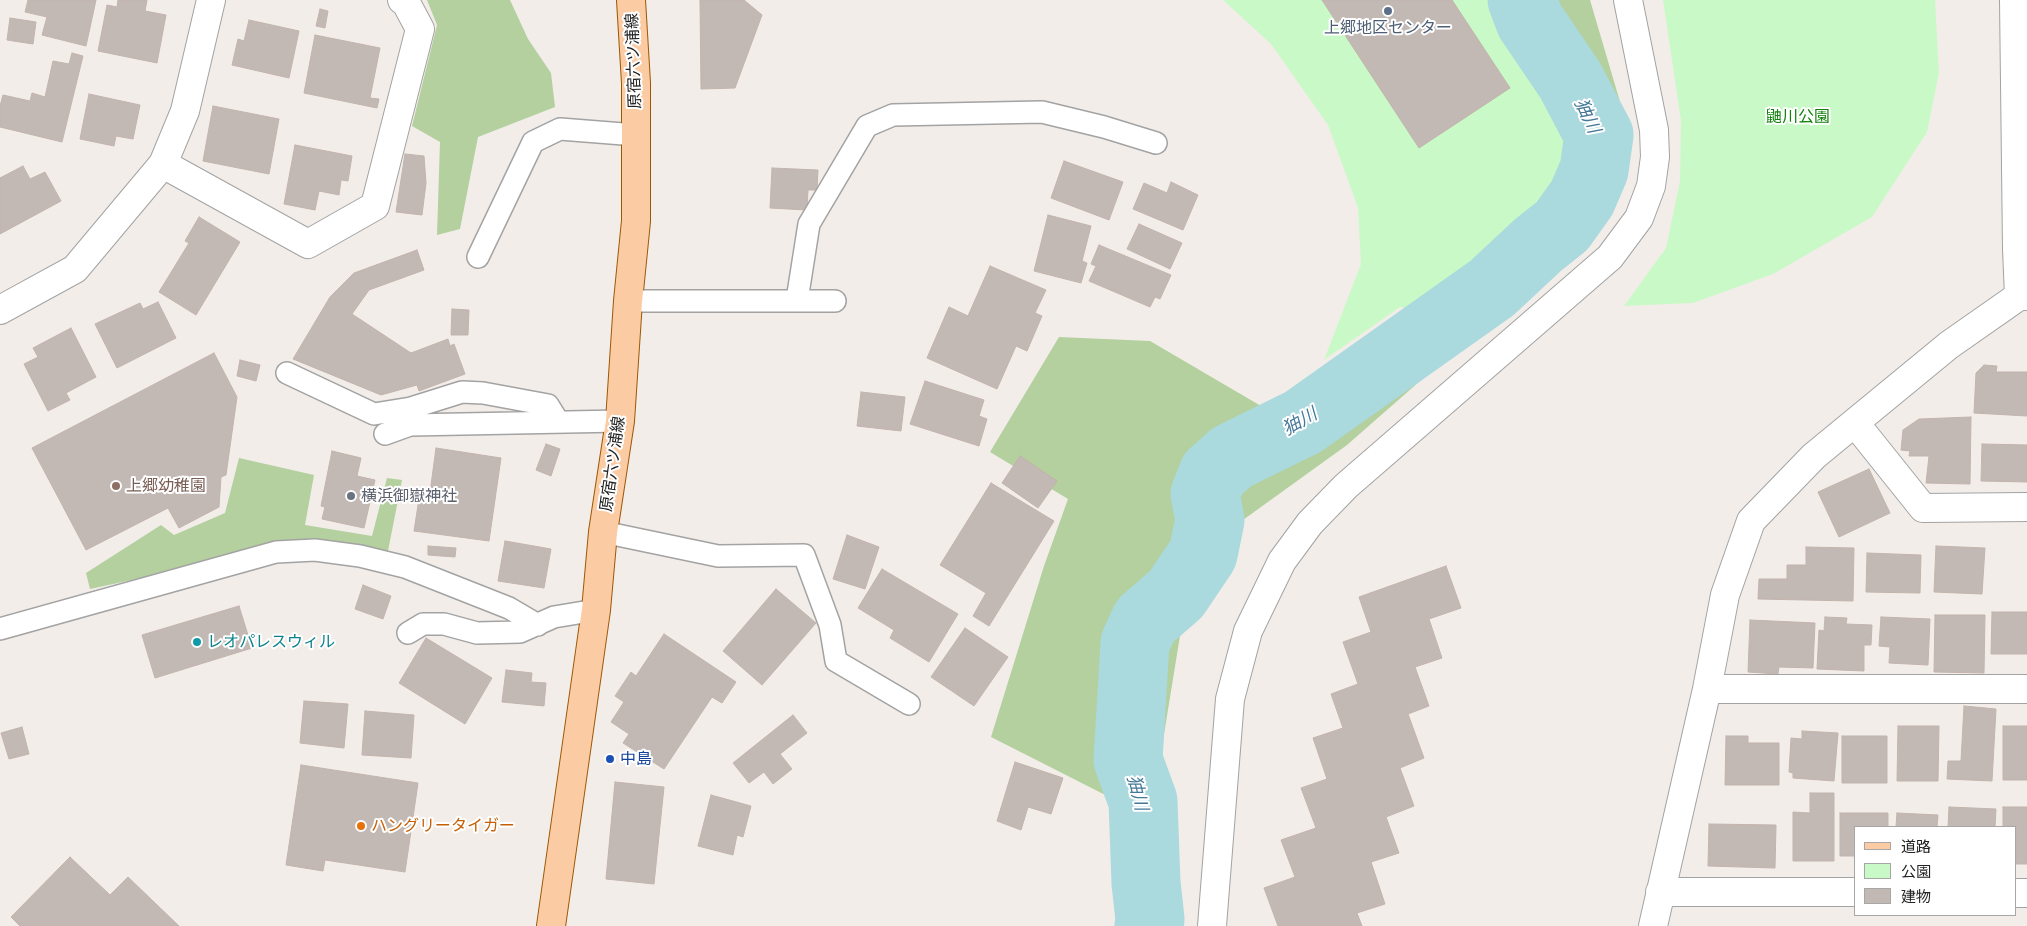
<!DOCTYPE html>
<meta charset="utf-8">
<style>
body{margin:0}
#map{position:relative;width:2027px;height:926px;overflow:hidden;background:#f2ede9;font-family:"Work Sans","Noto Sans JP",sans-serif}
canvas{display:block}
.legend{position:absolute;left:1854px;top:826px;width:162px;height:90px;box-sizing:border-box;background:#fff;border:1px solid #a7a7a7;margin:0;padding:6px 9px;list-style:none;font-size:15px;color:#222}
.legend li{display:flex;align-items:center;gap:10px;height:25px}
.legend b{width:25px;border:1px solid #a7a7a7}
</style>
<div id="map">
<canvas width="2027" height="926"></canvas>
<ul class="legend">
<li><b style="height:6px;background:#fbcba4"></b>道路</li>
<li><b style="height:14px;background:#caf9c8"></b>公園</li>
<li><b style="height:14px;background:#c2b9b5"></b>建物</li>
</ul>
</div>
<script>
const c = document.querySelector('canvas').getContext('2d');
c.lineJoin = 'round';
function fill(path, color) {
  c.fillStyle = color;
  c.fill(path, 'evenodd');
}
function poly(rows) {
  const path = new Path2D();
  for (const r of rows) {
    path.moveTo(r[0], r[1]);
    for (let i = 2; i < r.length; i += 2) path.lineTo(r[i], r[i + 1]);
  }
  return path;
}
function strokePath(path, color, width, dash) {
  c.strokeStyle = color;
  c.lineWidth = width;
  c.lineCap = dash ? 'butt' : 'round';
  c.setLineDash(dash || []);
  c.stroke(path);
}
function label(font, color, halo, rows, align = 'center') {
  c.font = font + ' "Work Sans","Noto Sans JP",sans-serif';
  c.lineWidth = 4;
  c.setLineDash([]);
  c.textBaseline = 'middle';
  c.strokeStyle = halo;
  c.fillStyle = color;
  for (const [text, x, y, turn = 0] of rows) {
    c.save();
    c.translate(x, y);
    c.rotate((+turn || 0) * Math.PI / 180);
    c.textAlign = isNaN(turn) ? turn : align;
    if (halo) c.strokeText(text, 0, 0);
    c.fillText(text, 0, 0);
    c.restore();
  }
}
const forest = poly([
 [427,0,510,0,528,39,551,73,555,107,478,137,460,229,437,235,440,142,412,126,437,25],
 [1526,0,1590,0,1623,112,1580,88,1527,5],
 [1493,317,1347,445,1193,556,1159,765,1169,816,1132,839,1127,806,991,737,1044,566,1068,499,990,452,1059,337,1150,341,1261,406],
 [239,458,314,475,305,525,372,536,387,478,402,480,388,551,311,541,90,589,86,573,161,525,174,535,225,513]
]);
const park = poly([
 [1223,0,1515,0,1537,53,1578,111,1587,148,1567,184,1417,310,1400,307,1324,360,1361,264,1358,208,1328,125,1271,44],
 [1663,0,1935,0,1939,73,1927,132,1872,217,1773,274,1693,303,1624,306,1666,248,1680,181,1681,121]
]);
const river = poly([
 [1149,926,1150,919,1146,883,1143,801,1128,760,1135,643,1145,621,1176,594,1203,554,1210,520,1205,494,1213,474,1232,457,1303,422,1492,288,1538,245,1562,226,1582,198,1594,170,1599,135,1570,80,1530,21,1522,0]
]);
const building = poly([
 [28,0,96,0,86,46,42,35,47,17,25,12,28,0],
 [118,0,147,0,145,11,166,15,157,63,98,51,107,5,117,7,118,0],
 [700,0,744,0,762,15,735,88,701,89,700,0],
 [1322,0,1452,0,1510,88,1419,148,1322,0],
 [320,9,328,11,325,28,316,26,320,9],
 [10,18,36,22,33,44,7,40,10,18],
 [249,20,299,31,289,78,232,65,238,39,244,41,249,20],
 [315,35,380,48,370,98,379,99,377,108,304,93,315,35],
 [72,53,83,56,62,142,0,127,0,106,3,95,30,101,32,93,45,97,53,61,69,64,72,53],
 [89,94,140,105,133,139,116,136,114,146,80,139,89,94],
 [213,106,279,119,269,174,203,161,213,106],
 [295,145,352,156,348,181,341,180,339,195,319,191,315,210,284,204,295,145],
 [405,154,424,156,426,183,422,215,396,212,405,154],
 [1064,161,1123,182,1109,220,1051,198,1064,161],
 [23,166,30,179,45,172,61,201,0,234,0,178,23,166],
 [772,168,818,170,817,190,808,190,807,210,770,208,772,168],
 [1171,182,1198,195,1183,230,1133,209,1144,183,1167,193,1171,182],
 [1048,215,1091,226,1082,261,1087,263,1081,283,1034,271,1048,215],
 [199,217,240,242,196,315,159,292,189,243,185,241,199,217],
 [1139,224,1182,243,1170,269,1127,249,1139,224],
 [1099,245,1171,275,1160,299,1155,297,1150,307,1089,281,1096,266,1091,264,1099,245],
 [417,250,424,270,369,290,352,314,411,353,448,339,450,346,454,344,465,374,419,391,417,385,381,395,293,359,330,297,354,273,417,250],
 [990,266,1046,290,1035,313,1042,316,1027,351,1016,346,997,389,927,358,949,307,968,316,990,266],
 [158,302,176,338,117,368,95,324,140,303,143,309,158,302],
 [452,309,469,310,468,335,451,335,452,309],
 [71,328,96,377,66,393,70,400,48,411,24,364,38,357,33,348,71,328],
 [214,353,237,397,226,475,221,477,219,507,179,528,168,508,86,550,32,448,214,353],
 [240,360,260,365,256,381,237,376,240,360],
 [1984,365,1997,366,1996,372,2027,372,2027,416,1974,413,1976,373,1984,365],
 [925,381,984,400,979,416,987,419,979,446,910,424,925,381],
 [861,392,905,397,901,431,857,426,861,392],
 [1971,417,1970,484,1926,483,1929,456,1909,456,1910,451,1901,450,1903,430,1919,419,1971,417],
 [546,444,560,449,551,476,536,470,546,444],
 [1982,444,2027,445,2027,482,1981,481,1982,444],
 [436,448,501,458,489,541,414,531,419,499,429,500,436,448],
 [332,451,361,458,357,476,375,480,364,528,322,519,325,507,321,506,332,451],
 [1020,456,1057,481,1038,508,1002,483,1020,456],
 [1869,469,1890,513,1839,537,1818,492,1869,469],
 [991,483,1054,521,989,626,973,616,986,593,940,565,991,483],
 [847,535,879,547,865,589,833,579,847,535],
 [505,541,551,549,544,588,498,581,505,541],
 [428,546,456,548,455,557,428,555,428,546],
 [1936,546,1985,548,1982,594,1934,592,1936,546],
 [1806,547,1854,548,1853,601,1758,599,1759,579,1787,579,1787,565,1806,565,1806,547],
 [1867,553,1921,555,1920,593,1866,592,1867,553],
 [1446,566,1461,608,1429,619,1442,658,1415,667,1429,706,1408,714,1424,758,1400,768,1414,806,1386,817,1399,853,1371,862,1385,904,1357,913,1362,926,1278,926,1264,888,1295,877,1281,840,1316,828,1301,788,1327,779,1313,738,1343,728,1331,694,1358,684,1343,642,1371,632,1359,597,1446,566],
 [882,569,958,614,929,662,890,638,894,630,858,608,882,569],
 [363,585,391,596,383,619,355,609,363,585],
 [776,589,816,623,762,685,723,651,776,589],
 [239,606,252,648,155,678,142,635,239,606],
 [1992,612,2027,612,2027,654,1991,654,1992,612],
 [1935,615,1985,615,1984,673,1934,672,1935,615],
 [1825,617,1847,618,1846,624,1872,625,1871,645,1864,645,1864,671,1817,669,1819,630,1824,631,1825,617],
 [1881,617,1930,619,1928,665,1889,663,1890,647,1879,646,1881,617],
 [1750,620,1815,623,1813,668,1779,667,1778,674,1748,672,1750,620],
 [965,628,1008,657,974,706,931,677,965,628],
 [664,634,736,682,722,703,712,697,664,769,623,743,629,734,611,722,624,702,615,696,631,672,636,676,664,634],
 [426,638,492,678,465,724,399,683,426,638],
 [506,670,532,673,531,682,546,683,544,706,502,702,506,670],
 [304,701,348,704,344,748,300,743,304,701],
 [1964,706,1996,709,1992,781,1947,779,1948,761,1961,761,1964,706],
 [365,711,414,715,411,758,362,755,365,711],
 [793,715,807,733,780,754,792,769,773,784,764,772,749,783,733,763,793,715],
 [1898,726,1939,726,1938,781,1897,781,1898,726],
 [2003,726,2027,726,2027,780,2003,780,2003,726],
 [22,727,29,754,9,759,1,733,22,727],
 [1802,731,1838,733,1834,781,1793,778,1793,773,1789,772,1791,738,1802,739,1802,731],
 [1726,736,1748,736,1748,743,1779,743,1779,785,1725,785,1726,736],
 [1842,736,1887,736,1887,783,1842,783,1842,736],
 [1015,762,1063,778,1051,814,1028,807,1021,830,997,821,1015,762],
 [301,765,418,783,405,872,325,860,323,871,286,865,301,765],
 [615,782,664,787,654,884,606,879,615,782],
 [1810,793,1834,793,1834,861,1793,861,1793,812,1810,813,1810,793],
 [711,795,751,806,743,837,737,835,733,855,698,846,711,795],
 [1949,807,1996,809,1995,827,1948,827,1949,807],
 [2003,807,2027,807,2027,864,2016,864,2016,827,2003,827,2003,807],
 [1840,813,1888,813,1888,827,1856,827,1856,856,1840,856,1840,813],
 [1897,813,1938,815,1937,827,1896,827,1897,813],
 [1709,824,1776,825,1775,868,1708,866,1709,824],
 [70,857,110,895,128,877,179,926,20,926,11,917,70,857]
]);
const service = poly([
 [478,257,533,142,560,129,636,135],
 [797,300,809,224,867,126,893,115,1042,112,1104,127,1156,143],
 [628,301,835,301],
 [287,373,374,414,411,408,462,392,483,393,548,405,558,421],
 [385,434,410,425,620,421],
 [603,532,718,556,804,555,830,625,836,661,909,704],
 [0,629,276,552,315,550,360,556,405,567,509,608,538,625],
 [408,633,423,624,444,624,477,633,520,632,554,617,596,610]
]);
const minor = poly([
 [211,0,185,111,163,164,308,244,375,206,420,29,405,1,402,0],
 [0,310,75,269,163,164],
 [1855,423,1923,508,2027,507],
 [1707,689,2027,689],
 [1660,892,1856,892],
 [2016,893,2027,893],
 [1653,926,1707,689,1725,595,1751,521,1814,456,1949,345,2019,296]
]);
const tertiary = poly([
 [2014,0,2017,249,2019,296,2027,296],
 [1212,926,1230,699,1248,631,1282,561,1310,523,1346,486,1610,257,1639,218,1651,186,1655,157,1654,130,1628,0]
]);
const primary = poly([
 [551,926,596,610,603,532,620,421,628,301,636,221,636,83,631,0]
]);
const markers = [
 [1388,11,5,"#5c6f8a"],
 [116,486,5,"#8d6e63"],
 [351,496,5,"#6b7280"],
 [197,642,5,"#0f9aa8"],
 [610,759,5,"#1a4fb4"],
 [361,826,5,"#e8710a"]
];
const serviceNames = [
 ["上郷地区センター",1388,28]
];
const streetNames = [
 ["原宿六ツ浦線",634,61,-92],
 ["原宿六ツ浦線",613,464,-82]
];
const parkNames = [
 ["鼬川公園",1798,117]
];
const educationNames = [
 ["上郷幼稚園",126,486]
];
const worshipNames = [
 ["横浜御嶽神社",361,496]
];
const cultureNames = [
 ["レオパレスウィル",207,642]
];
const transitNames = [
 ["中島",620,759]
];
const foodNames = [
 ["ハングリータイガー",371,826]
];
const waterNames = [
 ["㹨川",1587,116,65],
 ["㹨川",1300,422,-30],
 ["㹨川",1137,793,76]
];
fill(forest, '#b3d09e');
fill(park, '#caf9c8');
strokePath(river, '#aad9de', 69);
fill(building, '#c2b9b5');
strokePath(building, '#c3b3ab', 1);
strokePath(service, '#a3a3a3', 24);
strokePath(minor, '#a3a3a3', 30);
strokePath(tertiary, '#a3a3a3', 30);
strokePath(primary, '#9d5702', 30);
strokePath(service, '#fff', 21);
strokePath(minor, '#fff', 28);
strokePath(tertiary, '#fff', 28);
strokePath(primary, '#fbcba4', 28);
for (const [x, y, r, color] of markers) {
  const dot = new Path2D();
  dot.arc(x, y, r, 0, 2 * Math.PI);
  c.fillStyle = color;
  c.fill(dot);
  strokePath(dot, '#fff', 2);
}
label('16px', '#4e5e75', '#fff', serviceNames);
label('16px', '#222', '#fff', streetNames);
label('16px', '#12820d', '#fff', parkNames);
label('16px', '#785e54', '#fff', educationNames, 'left');
label('16px', '#5b616d', '#fff', worshipNames, 'left');
label('16px', '#0d838f', '#fff', cultureNames, 'left');
label('16px', '#164399', '#fff', transitNames, 'left');
label('16px', '#c56008', '#fff', foodNames, 'left');
label('italic 18px', '#457999', '#fff', waterNames);
</script>
